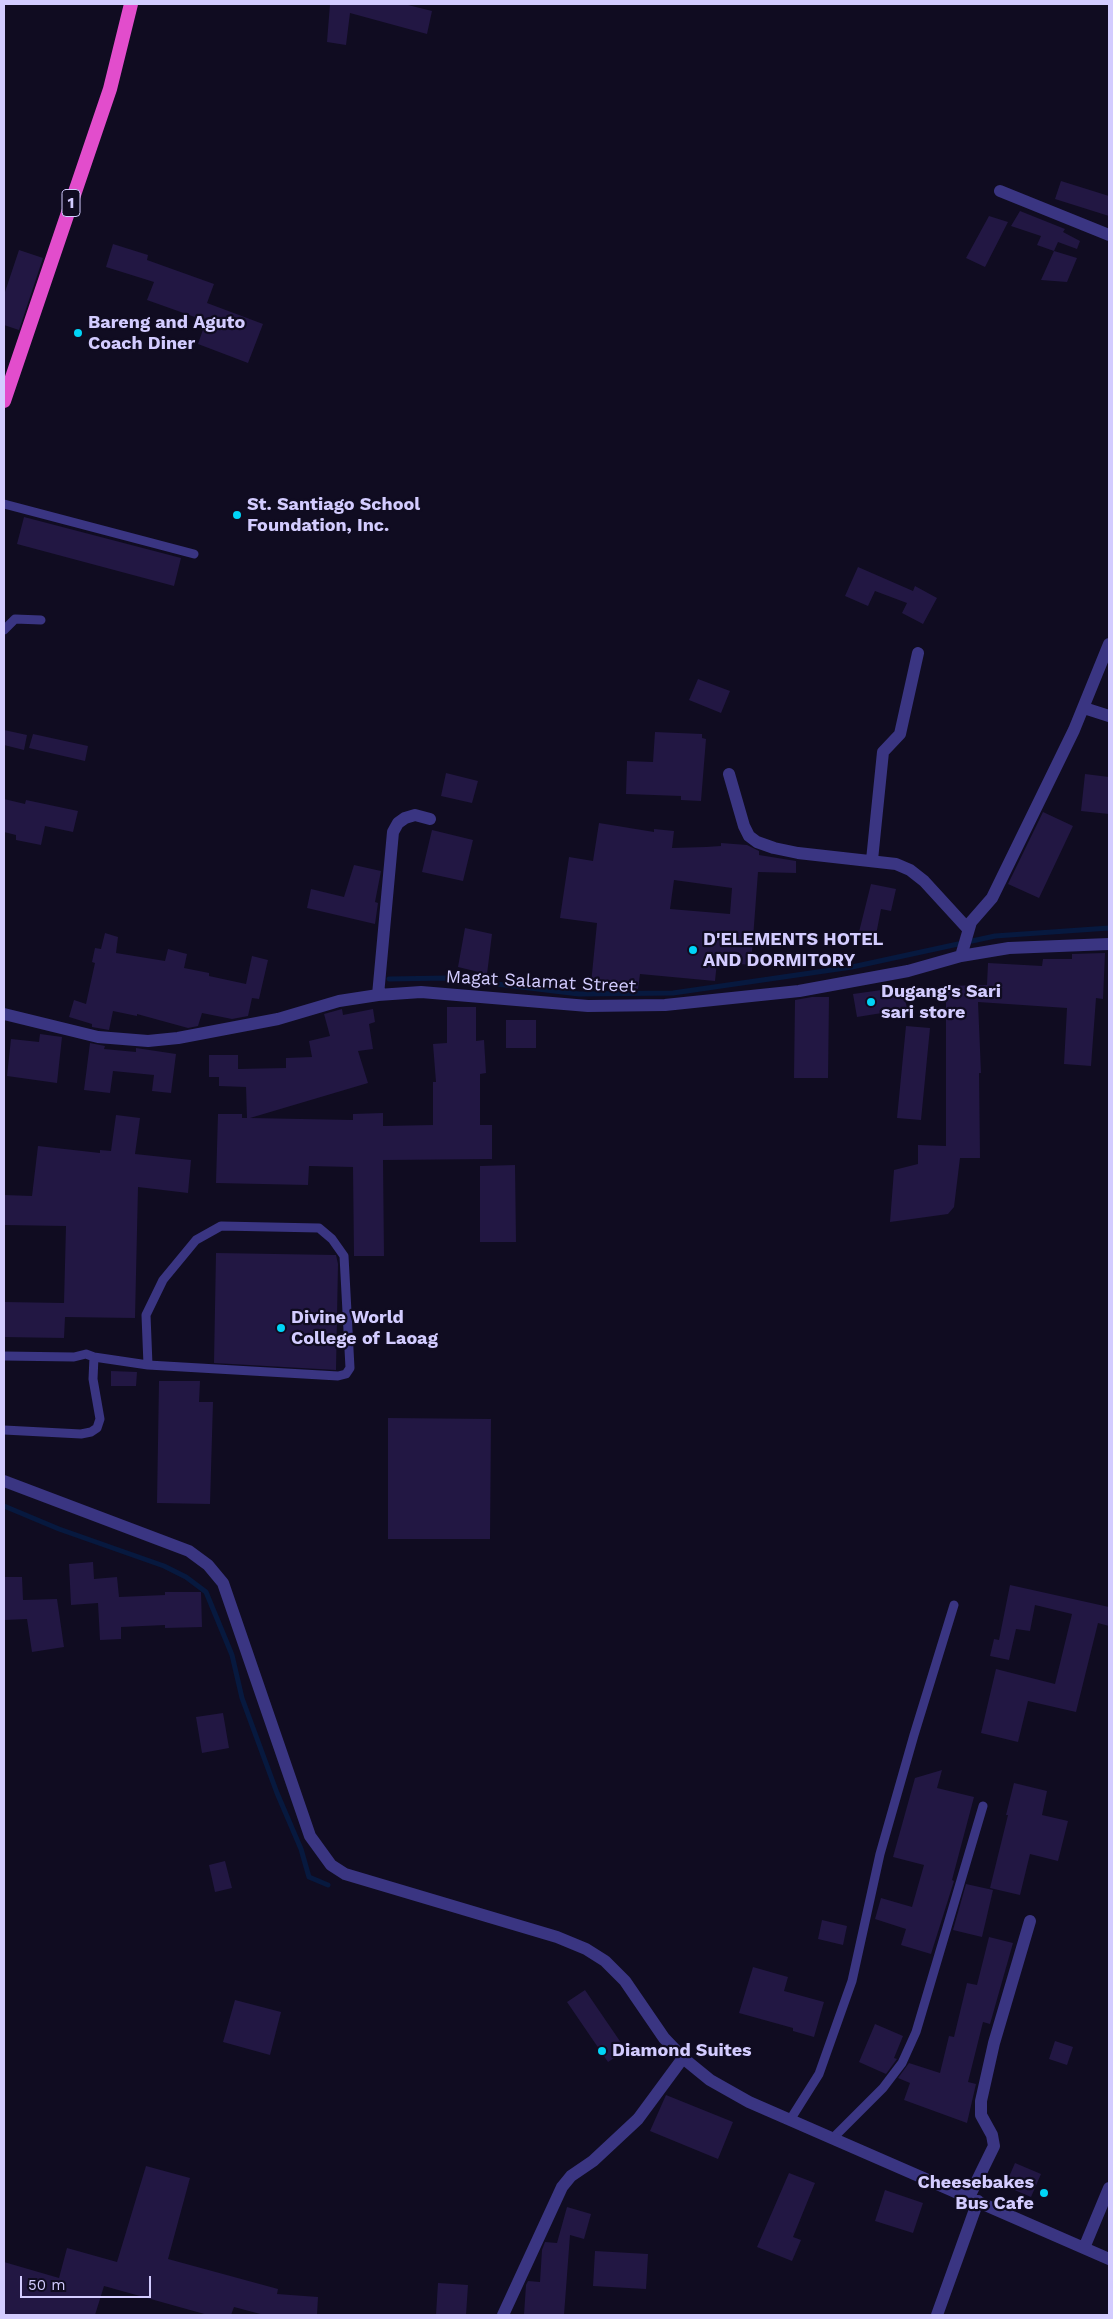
<!DOCTYPE html>
<style>
body{margin:0}
#map{position:relative;width:1113px;height:2319px;overflow:hidden;background:#100c21;font-family:"Work Sans",sans-serif}
canvas{display:block}
.frame{position:absolute;inset:0;border:5px solid #d3ccff;pointer-events:none}
.scale{position:absolute;left:20px;top:2276px;width:131px;height:22px;box-sizing:border-box;border:2px solid #d3ccff;border-top:0;padding-left:6px;font-size:15px;line-height:18px;white-space:nowrap;color:#d3ccff;-webkit-text-stroke:4px #100c21;paint-order:stroke}
</style>
<div id="map">
<canvas width="1113" height="2319"></canvas>
<div class="frame"></div>
<div class="scale">50 m</div>
</div>
<script>
const c = document.querySelector('canvas').getContext('2d');
c.lineJoin = 'round';
function poly(rows) {
  const path = new Path2D();
  for (const r of rows) {
    path.moveTo(r[0], r[1]);
    for (let i = 2; i < r.length; i += 2) path.lineTo(r[i], r[i + 1]);
  }
  return path;
}
function strokePath(path, color, width, dash) {
  c.strokeStyle = color;
  c.lineWidth = width;
  c.lineCap = dash ? 'butt' : 'round';
  c.setLineDash(dash || []);
  c.stroke(path);
}
function fill(path, color) {
  c.fillStyle = color;
  c.fill(path, 'evenodd');
}
function label(font, color, halo, rows, align = 'center') {
  c.font = font + ' "Work Sans",sans-serif';
  c.lineWidth = 4.5;
  c.setLineDash([]);
  c.textBaseline = 'middle';
  c.strokeStyle = halo;
  c.fillStyle = color;
  for (const [text, x, y, turn = 0] of rows) {
    c.save();
    c.translate(x, y);
    c.rotate((+turn || 0) * Math.PI / 180);
    c.textAlign = isNaN(turn) ? turn : align;
    if (halo) c.strokeText(text, 0, 0);
    c.fillText(text, 0, 0);
    c.restore();
  }
}
const stream = poly([
 [389,979,447,978,579,994,673,993,852,967,995,936,1109,928],
 [4,1506,59,1529,164,1566,186,1577,206,1592,232,1655,242,1698,277,1793,301,1849,309,1877,328,1885]
]);
const building = poly([
 [330,4,404,4,432,11,427,34,350,13,346,45,327,42],
 [1061,181,1109,196,1109,216,1055,199],
 [1020,211,1065,229,1063,232,1080,241,1077,249,1058,242,1054,251,1037,245,1041,236,1011,226],
 [989,216,1008,222,985,267,966,258],
 [113,244,148,255,147,260,214,284,207,303,263,324,248,363,198,344,206,321,147,300,154,282,106,267],
 [19,250,43,258,19,330,4,325,4,295],
 [1054,251,1077,258,1067,282,1041,280],
 [24,517,181,558,174,586,17,544],
 [858,567,913,591,915,586,937,598,923,624,902,613,907,603,875,591,868,606,845,596],
 [698,679,730,691,721,713,689,700],
 [4,730,27,735,24,750,4,745],
 [655,732,702,734,702,738,706,739,701,801,681,800,681,796,626,794,627,761,653,762],
 [33,734,88,746,85,761,29,748],
 [446,773,478,781,472,803,441,796],
 [1085,774,1109,777,1109,814,1081,811],
 [4,799,25,804,26,800,78,811,73,832,45,826,41,845,16,840,16,835,4,832],
 [1043,812,1073,826,1039,898,1008,884],
 [599,823,654,832,654,829,674,831,672,848,706,847,721,846,721,843,747,845,759,851,759,855,796,861,796,873,758,872,751,965,717,962,715,981,640,974,638,989,591,984,597,923,560,918,569,857,593,861],
 [674,880,732,888,730,914,670,909],
 [432,830,473,840,463,881,422,872],
 [354,865,381,871,375,902,378,903,375,924,307,908,311,889,344,897],
 [871,884,896,889,891,911,881,909,876,935,859,932],
 [465,928,492,934,487,974,458,967],
 [105,933,118,937,116,953,165,961,168,949,187,954,184,968,209,973,209,976,246,984,252,956,268,960,259,999,252,998,248,1016,232,1019,202,1013,198,1026,188,1028,137,1014,137,1016,113,1011,109,1030,92,1027,92,1024,69,1017,74,1000,86,1004,95,963,92,962,95,948,101,949],
 [1105,953,1103,999,1096,998,1091,1066,1064,1064,1067,1008,978,1002,981,1073,979,1073,980,1158,960,1158,954,1207,948,1214,890,1222,894,1170,918,1164,918,1145,946,1146,946,986,987,985,988,963,1042,966,1043,959,1072,959,1072,954],
 [903,987,907,1009,857,1017,853,994],
 [812,997,829,997,828,1078,794,1078,795,1000],
 [447,1007,476,1007,476,1041,484,1040,486,1073,480,1074,480,1125,492,1125,492,1159,383,1160,384,1256,354,1256,353,1167,309,1166,308,1185,216,1183,218,1114,242,1114,242,1118,247,1118,246,1087,219,1086,219,1077,209,1077,209,1055,238,1055,238,1069,286,1068,286,1058,312,1057,309,1041,330,1036,324,1014,342,1009,343,1015,373,1009,375,1022,369,1024,373,1049,358,1051,368,1083,250,1118,353,1120,353,1114,383,1113,383,1126,433,1125,433,1082,436,1082,433,1044,447,1043],
 [506,1020,536,1020,536,1048,506,1048],
 [906,1026,930,1028,921,1120,897,1118],
 [40,1034,62,1037,57,1083,7,1076,11,1039,39,1042],
 [90,1043,105,1046,104,1049,136,1052,136,1048,176,1054,171,1093,152,1091,154,1075,113,1071,110,1093,84,1090],
 [116,1115,140,1118,135,1154,191,1160,188,1193,138,1187,135,1318,65,1317,64,1338,4,1337,4,1302,64,1303,66,1226,4,1225,4,1195,32,1196,38,1146,100,1153,100,1150,111,1151],
 [515,1165,516,1242,480,1242,480,1166],
 [216,1253,336,1255,338,1264,336,1370,214,1363],
 [111,1371,137,1372,136,1386,111,1386],
 [159,1381,200,1381,199,1402,213,1402,210,1504,157,1503],
 [388,1418,491,1419,490,1539,388,1539],
 [93,1562,94,1579,117,1577,119,1597,165,1595,165,1592,201,1592,202,1627,165,1628,165,1625,121,1627,121,1639,100,1640,98,1603,71,1605,69,1564],
 [4,1577,22,1577,23,1600,57,1599,64,1647,32,1652,27,1619,4,1620],
 [1010,1585,1109,1607,1109,1626,1098,1623,1076,1712,1028,1701,1018,1742,981,1733,996,1669,1055,1684,1072,1614,1035,1605,1030,1631,1016,1629,1009,1660,990,1656,994,1639,999,1640],
 [223,1713,229,1748,202,1753,196,1717],
 [942,1770,937,1788,974,1797,952,1880,954,1881,931,1954,901,1945,906,1929,875,1919,881,1898,912,1907,924,1865,893,1857,915,1778],
 [1014,1783,1047,1791,1042,1815,1068,1821,1058,1861,1030,1854,1020,1895,990,1888,1008,1815,1006,1815],
 [225,1861,232,1888,215,1892,209,1865],
 [966,1884,993,1890,982,1937,953,1930],
 [822,1920,847,1926,843,1945,818,1939],
 [989,1937,1013,1943,990,2024,983,2022,968,2082,976,2084,967,2123,904,2100,910,2083,898,2078,909,2063,940,2073,949,2036,954,2037,967,1983,977,1985],
 [753,1967,788,1977,784,1991,824,2002,814,2037,793,2031,793,2028,739,2013],
 [585,1990,626,2050,608,2062,567,2002],
 [235,2000,281,2012,270,2055,223,2042],
 [875,2024,903,2036,894,2058,897,2059,886,2074,859,2062],
 [1055,2041,1073,2047,1067,2065,1049,2059],
 [666,2095,733,2122,718,2159,650,2131],
 [1015,2163,1041,2174,1031,2197,1005,2186],
 [146,2166,190,2178,168,2259,278,2289,277,2294,318,2297,317,2315,264,2315,234,2307,231,2315,208,2315,104,2286,95,2315,4,2315,4,2262,59,2278,67,2248,117,2262],
 [789,2173,815,2183,793,2237,801,2240,792,2261,757,2247],
 [885,2190,923,2203,913,2233,875,2221],
 [567,2207,591,2214,584,2239,570,2235,564,2315,524,2315,526,2285,528,2281,540,2282,542,2250,545,2242,557,2243],
 [595,2251,648,2254,646,2289,593,2286],
 [438,2283,468,2285,466,2315,436,2315]
]);
const service = poly([
 [4,504,194,554],
 [4,630,15,619,41,620],
 [4,1356,74,1357,86,1354,94,1357,93,1379,100,1419,97,1428,91,1432,81,1434,4,1430],
 [94,1357,148,1365,338,1376,346,1374,350,1368,344,1256,332,1239,319,1228,221,1226,196,1240,163,1280,146,1315,148,1365],
 [790,2120,819,2074,852,1981,880,1854,914,1735,954,1605],
 [833,2138,883,2088,902,2063,916,2032,983,1806]
]);
const minor = poly([
 [1000,191,1109,235],
 [1084,708,1109,716],
 [729,774,744,826,749,836,757,842,774,848,798,853,896,864,910,870,924,881,968,929],
 [872,860,883,752,900,734,918,653],
 [961,956,971,922,992,898,1074,730,1109,644],
 [378,995,393,832,398,823,405,818,415,815,430,819],
 [4,1014,98,1037,148,1041,178,1038,278,1019,339,1001,378,995,421,992,588,1006,665,1005,799,991,908,971,961,956,1009,948,1109,944],
 [4,1481,189,1551,208,1565,223,1583,310,1836,331,1865,345,1874,557,1937,586,1949,605,1961,625,1981,664,2038,683,2058,710,2080,749,2102,1109,2259],
 [969,2197,994,2146,992,2135,981,2115,981,2101,994,2043,1030,1921],
 [1084,2248,1109,2188],
 [503,2315,562,2187,571,2176,593,2161,638,2119,683,2058],
 [937,2315,978,2201]
]);
const trunk = poly([
 [4,401,110,89,131,4]
]);
const markers = [
 [78,333,5,"#00d5f7"],
 [237,515,5,"#00d5f7"],
 [693,950,5,"#00d5f7"],
 [871,1002,5,"#00d5f7"],
 [281,1328,5,"#00d5f7"],
 [602,2051,5,"#00d5f7"],
 [1044,2193,5,"#00d5f7"]
];
const shields = [
 [71,203,18]
];
const shieldNames = [
 ["1",71,203]
];
const poiNames = [
 ["Bareng and Aguto",88,323],
 ["Coach Diner",88,344],
 ["St. Santiago School",247,505],
 ["Foundation, Inc.",247,526],
 ["D'ELEMENTS HOTEL",703,940],
 ["AND DORMITORY",703,961],
 ["Dugang's Sari",881,992],
 ["sari store",881,1013],
 ["Divine World",291,1318],
 ["College of Laoag",291,1339],
 ["Diamond Suites",612,2051],
 ["Cheesebakes",1034,2183,"right"],
 ["Bus Cafe",1034,2204,"right"]
];
const streetNames = [
 ["Magat Salamat Street",541,982,3]
];
strokePath(stream, '#07193f', 5);
fill(building, '#221743');
strokePath(service, '#3a3582', 9);
strokePath(minor, '#3a3582', 12);
strokePath(trunk, '#e24dcc', 14);
for (const [x, y, r, color] of markers) {
  const dot = new Path2D();
  dot.arc(x, y, r, 0, 2 * Math.PI);
  c.fillStyle = color;
  c.fill(dot);
  strokePath(dot, '#100c21', 2);
}
for (const [x, y, w] of shields) {
  const box = new Path2D();
  box.roundRect(x - w / 2, y - 13.5, w, 27, 4);
  c.fillStyle = '#100c21';
  c.fill(box);
  strokePath(box, '#d3ccff', 1);
}
label('bold 16px', '#d3ccff', null, shieldNames);
label('bold 18px', '#d3ccff', '#100c21', poiNames, 'left');
label('18px', '#d3ccff', '#100c21', streetNames);
</script>
